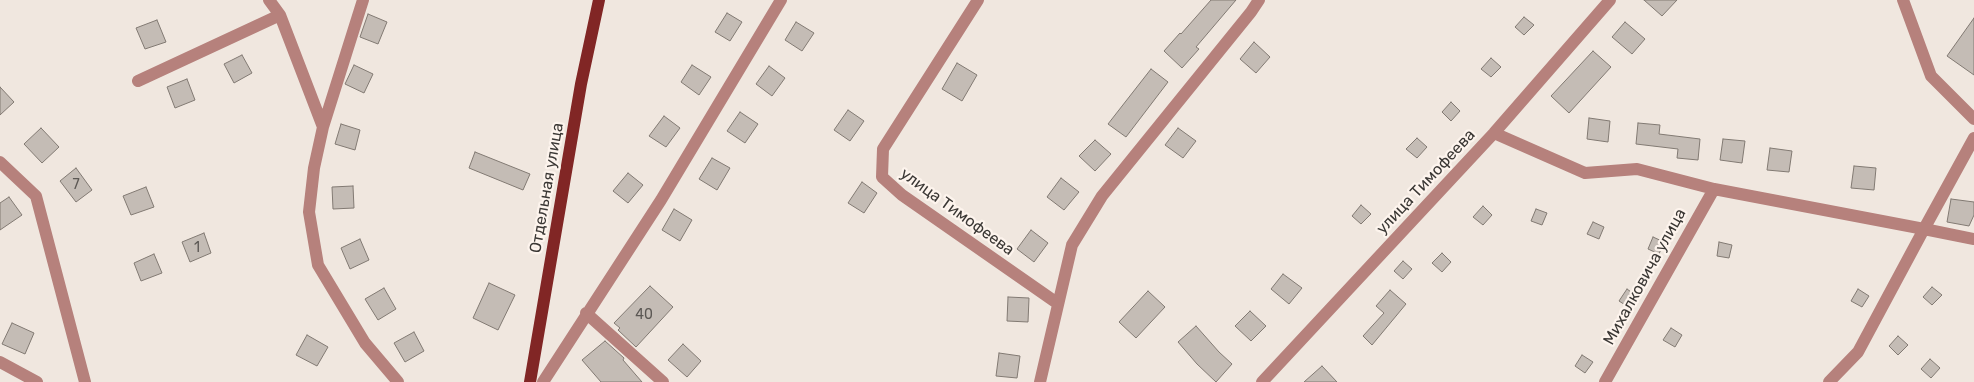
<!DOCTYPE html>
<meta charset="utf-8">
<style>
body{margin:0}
canvas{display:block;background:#f0e7df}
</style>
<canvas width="1974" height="382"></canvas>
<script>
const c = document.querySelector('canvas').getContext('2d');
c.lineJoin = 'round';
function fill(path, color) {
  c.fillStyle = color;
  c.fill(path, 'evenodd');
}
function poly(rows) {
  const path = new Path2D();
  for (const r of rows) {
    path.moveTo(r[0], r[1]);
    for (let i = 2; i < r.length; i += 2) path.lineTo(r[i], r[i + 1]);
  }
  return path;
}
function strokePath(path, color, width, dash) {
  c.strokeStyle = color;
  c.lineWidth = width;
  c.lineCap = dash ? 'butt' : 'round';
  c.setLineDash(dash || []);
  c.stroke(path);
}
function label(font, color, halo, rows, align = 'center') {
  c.font = font + ' Rubik,sans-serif';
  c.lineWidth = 4.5;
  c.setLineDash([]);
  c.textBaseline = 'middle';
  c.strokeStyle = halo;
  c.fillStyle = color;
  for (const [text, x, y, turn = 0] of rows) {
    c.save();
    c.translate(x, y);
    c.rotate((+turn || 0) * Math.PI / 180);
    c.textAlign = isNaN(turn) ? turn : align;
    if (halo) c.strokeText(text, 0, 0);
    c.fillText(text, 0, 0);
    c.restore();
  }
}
const building = poly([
 [1211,0,1236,0,1196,47,1199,49,1182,68,1164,51,1180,33,1181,34,1211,0],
 [1644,0,1677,0,1662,16,1644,0],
 [727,13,742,22,730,41,715,32,727,13],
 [368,14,387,22,378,44,360,37,368,14],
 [1524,17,1534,25,1524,35,1515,27,1524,17],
 [1974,18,1974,75,1947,56,1974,18],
 [157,20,166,42,145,49,136,28,157,20],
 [796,22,814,33,802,51,785,40,796,22],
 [1625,22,1645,39,1632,54,1612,37,1625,22],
 [1254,42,1270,57,1256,73,1240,59,1254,42],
 [1593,51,1611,67,1569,113,1551,96,1593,51],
 [242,55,252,73,234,83,224,64,242,55],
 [1491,58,1501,67,1491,77,1481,69,1491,58],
 [957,63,977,75,962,101,942,89,957,63],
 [354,65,373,74,364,93,345,84,354,65],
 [692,65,711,77,699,95,681,82,692,65],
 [769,66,785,78,772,96,756,84,769,66],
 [1151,69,1168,82,1126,137,1108,124,1151,69],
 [187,79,195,100,175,108,167,87,187,79],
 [0,87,14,102,0,115,0,87],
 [1451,102,1460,111,1451,121,1442,112,1451,102],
 [848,110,864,121,850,141,834,130,848,110],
 [740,112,758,124,745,143,727,131,740,112],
 [664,116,680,128,666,147,649,136,664,116],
 [1589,118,1610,121,1608,142,1587,139,1589,118],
 [1638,123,1660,125,1659,134,1700,139,1698,160,1677,158,1678,149,1636,144,1638,123],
 [341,124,360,130,355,150,335,144,341,124],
 [41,128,59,147,42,163,24,144,41,128],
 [1178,128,1196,141,1183,158,1165,145,1178,128],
 [1417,138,1427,147,1417,158,1406,149,1417,138],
 [1723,139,1745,141,1742,163,1720,160,1723,139],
 [1095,140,1111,154,1095,171,1079,156,1095,140],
 [1770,148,1792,151,1789,172,1767,170,1770,148],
 [475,152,530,174,523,190,469,168,475,152],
 [712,158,730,168,717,190,699,179,712,158],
 [1854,166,1876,168,1874,190,1851,188,1854,166],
 [76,168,92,190,76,202,60,181,76,168],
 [628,173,643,185,628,203,613,191,628,173],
 [1061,178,1079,192,1064,210,1047,197,1061,178],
 [862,182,877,193,864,213,848,203,862,182],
 [353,186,354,208,333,209,332,187,353,186],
 [146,187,154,207,131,215,123,196,146,187],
 [9,197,22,215,0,230,0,203,9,197],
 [1951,199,1974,202,1974,215,1969,226,1947,222,1951,199],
 [1361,205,1371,214,1361,224,1352,216,1361,205],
 [1483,206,1492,215,1483,225,1473,217,1483,206],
 [674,209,692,220,680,241,662,230,674,209],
 [1536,209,1547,213,1542,225,1531,221,1536,209],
 [1593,222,1604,227,1599,239,1587,234,1593,222],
 [1031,230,1048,243,1034,262,1017,249,1031,230],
 [204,233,211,253,190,262,182,242,204,233],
 [1653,237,1664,242,1659,254,1648,249,1653,237],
 [360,239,369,260,350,269,341,248,360,239],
 [1719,242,1732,245,1729,258,1717,256,1719,242],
 [1442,253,1451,262,1442,272,1432,263,1442,253],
 [154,254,162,273,141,281,134,263,154,254],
 [1403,261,1412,269,1403,279,1394,271,1403,261],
 [1283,274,1302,288,1289,304,1271,289,1283,274],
 [489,283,515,295,498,330,473,318,489,283],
 [650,286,673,307,636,347,618,330,620,328,614,323,650,286],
 [1932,287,1942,295,1932,305,1923,297,1932,287],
 [384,288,396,309,378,320,365,299,384,288],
 [1627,289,1638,297,1630,308,1619,301,1627,289],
 [1858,289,1869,296,1862,307,1851,301,1858,289],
 [1390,290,1406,304,1372,345,1363,336,1384,313,1376,306,1390,290],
 [1148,291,1165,307,1136,338,1119,322,1148,291],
 [1008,297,1029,298,1028,322,1007,321,1008,297],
 [1250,311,1266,326,1251,341,1235,326,1250,311],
 [12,323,34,333,25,354,2,344,12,323],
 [1196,326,1219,352,1232,364,1216,382,1197,364,1178,342,1196,326],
 [1671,328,1682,335,1675,347,1663,340,1671,328],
 [414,332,424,351,405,362,394,343,414,332],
 [307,335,328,347,317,366,296,355,307,335],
 [1898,336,1908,345,1898,355,1889,346,1898,336],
 [605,341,624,358,623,360,642,382,601,382,582,360,605,341],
 [683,344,701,361,687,377,668,360,683,344],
 [999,353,1020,356,1017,378,996,376,999,353],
 [1582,355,1593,362,1585,373,1575,366,1582,355],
 [1930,359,1940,368,1931,378,1921,369,1930,359],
 [1322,366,1337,382,1304,382,1322,366]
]);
const minor = poly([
 [978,0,883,149,882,177,902,195,1057,303],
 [1903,0,1931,76,1974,119],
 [280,15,323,127,314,168,309,212,318,265,365,343,398,382],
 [138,81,280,15,269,0],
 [323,127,363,0],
 [1494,133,1585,173,1637,169,1714,189,1924,229,1858,352,1829,382],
 [1974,138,1924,229,1974,239],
 [0,162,36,196,85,382],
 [586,313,663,382],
 [0,362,37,382],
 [543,382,661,200,781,0],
 [1040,382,1072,245,1102,196,1251,12,1259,0],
 [1262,382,1494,133,1610,0],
 [1605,382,1714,189]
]);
const major = poly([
 [530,382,581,84,599,0]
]);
const numberNames = [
 ["7",76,185],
 ["1",197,248],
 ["40",644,315]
];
const streetNames = [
 ["улица Тимофеева",1426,182,-47],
 ["Отдельная улица",547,188,-80],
 ["улица Тимофеева",957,212,36],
 ["Михалковича улица",1645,277,-61]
];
fill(building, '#c4bcb5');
strokePath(building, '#827a73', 1);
strokePath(minor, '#b6817c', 12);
strokePath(major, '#812625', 12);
label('14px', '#5c5854', null, numberNames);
label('16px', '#3a3734', '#fdf4ed', streetNames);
</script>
